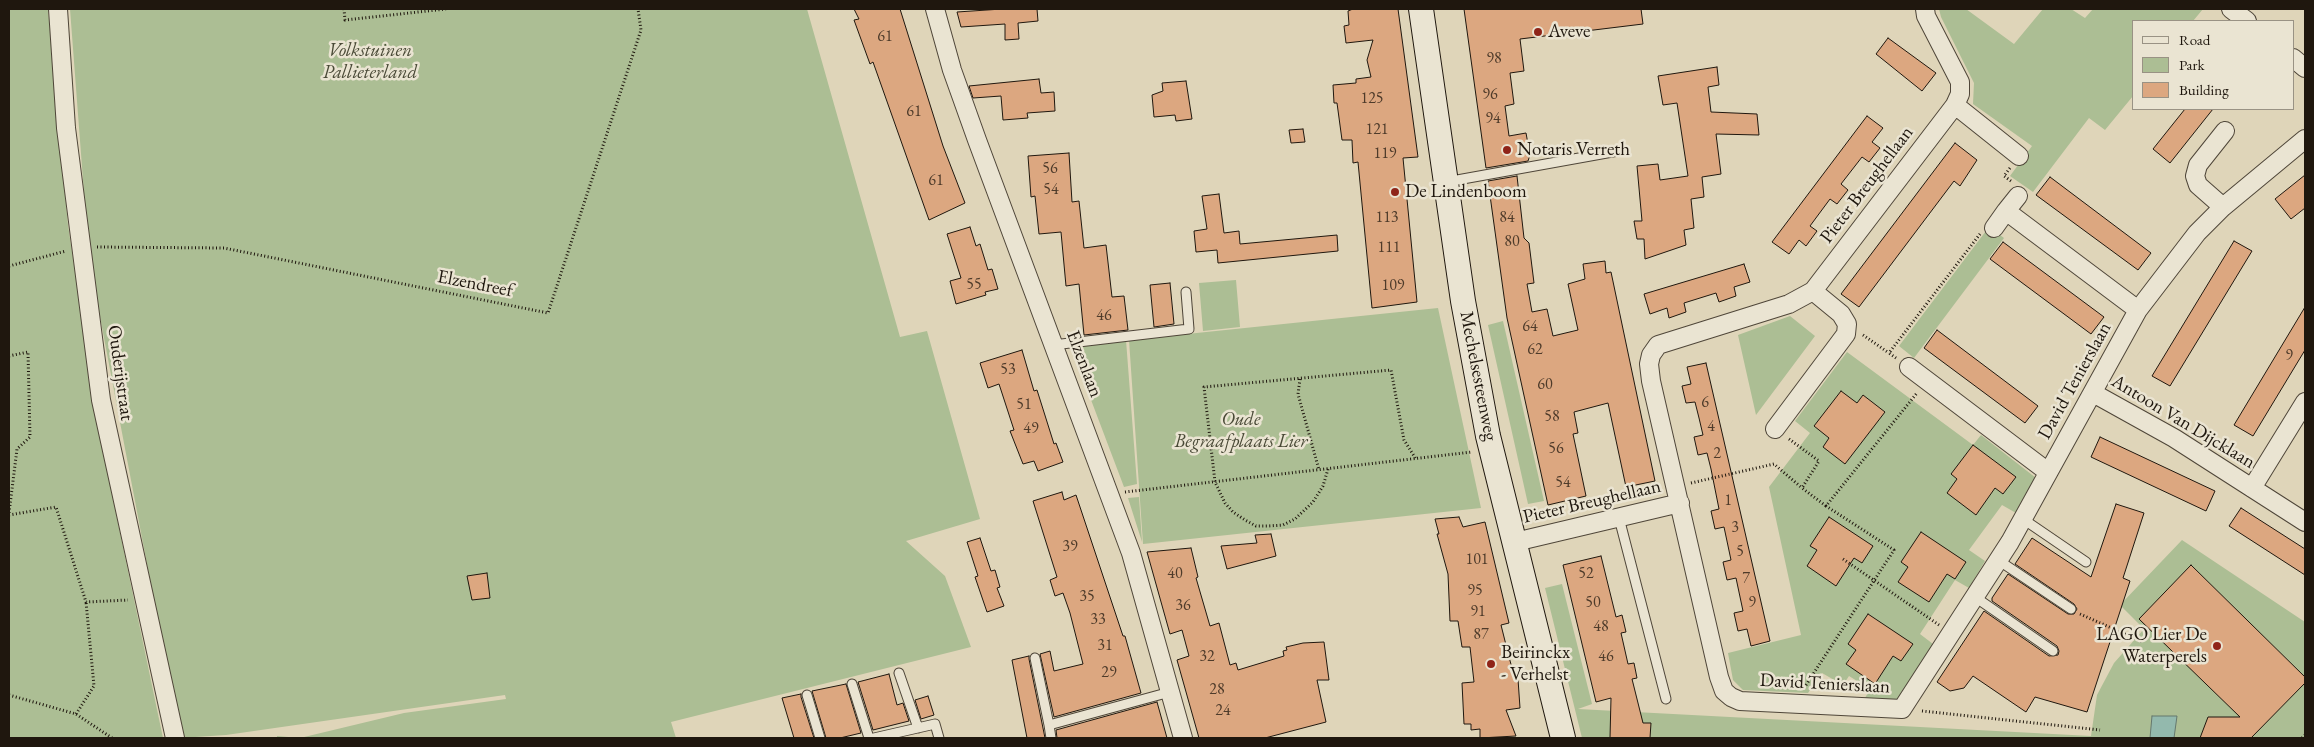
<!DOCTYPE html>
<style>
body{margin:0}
#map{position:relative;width:2314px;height:747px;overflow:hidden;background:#dfd5b9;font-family:"EB Garamond",serif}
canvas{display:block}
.frame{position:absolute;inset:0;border:10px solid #1f170e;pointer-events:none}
.legend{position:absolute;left:2132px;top:20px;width:162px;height:90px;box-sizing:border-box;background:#eae4d2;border:1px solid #999284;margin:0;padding:6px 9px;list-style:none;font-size:15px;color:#1f170e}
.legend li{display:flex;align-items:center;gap:10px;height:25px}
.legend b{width:25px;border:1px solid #999284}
</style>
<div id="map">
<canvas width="2314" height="747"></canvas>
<div class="frame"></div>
<ul class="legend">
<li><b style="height:6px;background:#eae4d2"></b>Road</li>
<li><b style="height:14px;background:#acbe94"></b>Park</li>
<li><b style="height:14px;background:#dca780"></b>Building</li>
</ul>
</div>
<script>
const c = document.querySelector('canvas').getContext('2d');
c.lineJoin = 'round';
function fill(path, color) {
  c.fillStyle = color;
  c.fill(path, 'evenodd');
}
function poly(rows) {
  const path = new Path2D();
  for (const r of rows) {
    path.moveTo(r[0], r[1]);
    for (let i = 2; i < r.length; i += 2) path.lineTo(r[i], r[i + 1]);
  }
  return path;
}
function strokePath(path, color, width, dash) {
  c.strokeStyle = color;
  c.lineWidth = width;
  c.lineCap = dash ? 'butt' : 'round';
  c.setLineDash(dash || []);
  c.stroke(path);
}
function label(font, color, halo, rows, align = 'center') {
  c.font = font + ' "EB Garamond",serif';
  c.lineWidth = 5;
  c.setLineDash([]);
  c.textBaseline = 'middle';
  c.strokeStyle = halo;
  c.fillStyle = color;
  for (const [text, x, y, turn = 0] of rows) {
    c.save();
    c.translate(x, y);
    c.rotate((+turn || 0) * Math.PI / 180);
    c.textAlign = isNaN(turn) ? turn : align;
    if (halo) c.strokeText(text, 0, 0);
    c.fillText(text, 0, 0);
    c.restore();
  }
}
const green = poly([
 [9,9,48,9,68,225,100,437,163,738,9,738],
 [70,9,807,9,900,337,927,331,980,519,906,541,945,576,971,647,671,722,676,738,277,738,277,736,300,738,404,713,506,699,505,695,226,735,180,738,89,259],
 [1939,9,1966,9,2014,44,2043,9,2071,9,2085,18,2093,9,2203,9,2193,21,2133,21,2133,96,2105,130,2089,118,2033,192,2010,176,2032,146,1973,104,1974,83,1941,17],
 [1989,227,2004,238,1914,358,1899,346],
 [1236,280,1240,327,1203,331,1199,283],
 [1438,308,1481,508,1143,544,1129,340],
 [1790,316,1815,336,1756,415,1738,335],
 [1503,321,1544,501,1528,504,1488,325],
 [1126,340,1137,484,1124,487,1071,347],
 [1847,352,1973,445,1981,435,2036,478,2016,513,2002,505,1969,550,1985,561,1969,588,1955,580,1920,634,1933,644,1895,703,1865,698,1870,689,1849,676,1843,685,1822,673,1808,693,1743,690,1733,680,1728,653,1801,635,1769,487,1810,433,1795,421],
 [1139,497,1142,542,1128,498],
 [2182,540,2305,622,2305,738,1582,738,1545,588,1562,584,1592,704,1578,709,2091,736,2097,695,2114,663,2144,629,2120,605]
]);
const water = poly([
 [2152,716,2177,716,2174,738,2150,738,2152,716]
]);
const building = poly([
 [854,9,900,9,943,146,965,203,929,220,873,62,870,64,854,20,859,19,854,9],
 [1002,9,1037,9,1038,21,1018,23,1019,39,1005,40,1005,24,961,27,957,12,1002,9],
 [1353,9,1398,9,1418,157,1403,158,1417,302,1372,308,1358,162,1353,163,1352,140,1342,140,1337,103,1334,103,1333,85,1356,83,1356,79,1371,77,1367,60,1373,40,1346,43,1344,26,1349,25,1348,11,1353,9],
 [1464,9,1641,9,1643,24,1520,39,1524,71,1510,73,1514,104,1505,106,1509,136,1526,133,1530,155,1528,161,1486,168,1464,9],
 [1888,38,1936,73,1922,91,1876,54,1888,38],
 [1717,67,1719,85,1708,87,1711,112,1757,114,1759,135,1716,134,1721,174,1702,177,1704,197,1691,199,1694,228,1684,230,1686,245,1645,259,1644,239,1637,239,1634,221,1642,221,1637,166,1658,164,1660,180,1688,176,1677,103,1663,105,1658,76,1717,67],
 [1039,79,1041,93,1054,92,1055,111,1027,113,1028,118,1003,120,1001,96,973,98,969,86,1039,79],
 [1186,81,1192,119,1176,121,1175,115,1154,117,1152,95,1163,91,1162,83,1186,81],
 [2185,109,2213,109,2170,163,2153,149,2185,109],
 [1867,116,1883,128,1872,142,1880,148,1869,162,1862,157,1841,184,1848,190,1837,204,1830,199,1810,226,1817,231,1806,246,1799,240,1789,254,1772,242,1867,116],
 [1303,129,1305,142,1291,143,1289,130,1303,129],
 [1955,143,1977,160,1960,186,1954,181,1859,307,1841,294,1955,143],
 [1069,153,1072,202,1079,201,1084,248,1106,245,1112,297,1124,296,1128,330,1084,335,1079,284,1066,286,1061,232,1039,234,1035,196,1031,197,1028,156,1069,153],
 [2305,175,2305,208,2291,219,2275,199,2305,175],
 [1517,176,1524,238,1529,243,1534,283,1527,284,1532,312,1547,309,1553,336,1578,330,1568,284,1585,279,1583,264,1605,261,1606,273,1611,272,1655,481,1626,487,1608,403,1574,412,1578,433,1573,434,1586,496,1548,505,1507,318,1488,181,1517,176],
 [2050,177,2151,253,2138,270,2036,195,2050,177],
 [1219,194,1224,233,1239,231,1240,244,1337,235,1338,251,1218,263,1217,250,1196,252,1194,231,1207,229,1202,196,1219,194],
 [970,227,976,246,980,244,988,270,992,269,998,289,985,292,986,295,956,304,950,281,961,278,947,234,970,227],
 [2234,241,2252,251,2170,386,2152,376,2234,241],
 [2003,242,2104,317,2091,334,1990,259,2003,242],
 [1744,264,1750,282,1734,287,1736,296,1719,302,1716,293,1684,303,1686,312,1669,318,1667,308,1650,314,1644,294,1744,264],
 [1170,283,1174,324,1154,327,1150,285,1170,283],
 [2305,307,2305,350,2253,436,2234,425,2305,307],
 [1937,330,2038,406,2025,423,1924,348,1937,330],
 [1022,350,1034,391,1037,390,1054,444,1056,443,1063,462,1038,471,1034,461,1023,464,1010,431,1014,430,999,384,988,388,980,363,1022,350],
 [1706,363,1770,641,1751,646,1747,629,1738,631,1734,613,1743,611,1736,578,1727,580,1723,562,1731,560,1724,527,1715,529,1711,511,1719,509,1711,469,1707,453,1698,455,1694,437,1703,435,1699,418,1695,402,1686,403,1682,386,1691,384,1687,367,1706,363],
 [1841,391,1857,403,1863,395,1885,412,1845,464,1823,447,1829,438,1814,426,1841,391],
 [2100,437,2215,491,2206,511,2091,457,2100,437],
 [1973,445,2016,477,2003,494,1995,488,1976,515,1947,493,1957,479,1951,474,1973,445],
 [1062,492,1064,500,1076,495,1123,636,1125,636,1141,693,1054,717,1040,654,1050,651,1054,671,1083,664,1070,613,1063,593,1055,596,1050,580,1057,577,1033,501,1062,492],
 [2116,504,2144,513,2123,578,2130,581,2087,712,2035,697,2026,712,1973,676,1964,688,1950,691,1937,682,1984,611,2049,656,2058,655,2059,651,2057,646,1992,601,1992,598,2008,574,2068,614,2074,614,2077,609,2074,604,2015,564,2032,538,2091,577,2116,504],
 [2241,508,2305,549,2305,575,2229,526,2241,508],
 [1459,517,1463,527,1485,522,1509,623,1501,625,1509,657,1515,679,1518,679,1520,708,1506,710,1516,736,1480,738,1480,729,1471,730,1471,724,1464,724,1462,683,1474,682,1470,647,1462,647,1458,621,1450,621,1448,574,1437,534,1439,534,1435,519,1459,517],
 [1829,517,1873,546,1862,563,1854,558,1836,586,1807,566,1817,550,1810,546,1829,517],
 [1921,532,1966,562,1955,579,1947,574,1929,602,1898,582,1908,567,1901,562,1921,532],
 [1271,534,1276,556,1227,569,1221,546,1257,543,1255,535,1271,534],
 [980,538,991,571,995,570,1000,587,997,588,1004,606,987,612,975,577,978,576,967,542,980,538],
 [1191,548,1198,577,1196,578,1210,626,1219,623,1230,665,1236,663,1238,670,1284,656,1283,651,1287,650,1286,647,1303,643,1324,642,1329,680,1317,680,1326,722,1265,738,1199,738,1177,660,1189,656,1182,630,1170,634,1147,552,1191,548],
 [1601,556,1616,617,1622,615,1626,632,1621,633,1628,664,1634,663,1637,678,1632,679,1643,723,1651,723,1650,738,1610,738,1611,698,1596,702,1563,565,1601,556],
 [2191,565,2305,677,2305,683,2251,738,2200,738,2208,717,2240,717,2139,619,2191,565],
 [487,573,490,598,472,600,467,576,487,573],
 [1868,614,1913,644,1901,661,1893,656,1875,684,1846,664,1856,650,1848,644,1868,614],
 [1029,656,1029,659,1045,738,1027,738,1012,660,1029,656],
 [889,674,897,705,903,703,909,721,873,730,858,682,889,674],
 [846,684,861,733,840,738,826,738,812,691,846,684],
 [801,694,801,697,814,738,794,738,782,698,801,694],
 [928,696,934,715,921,719,915,700,928,696],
 [1157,702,1167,738,1057,738,1056,730,1157,702]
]);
const path = poly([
 [344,9,345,20,446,9],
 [552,9,552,11],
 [2010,168,2004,176,2011,181],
 [97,247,224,248,548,313,641,30,638,9],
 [9,266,66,251],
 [1863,335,1889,353],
 [9,356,28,352,30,437,17,449,9,513],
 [1896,358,1889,353,1980,234],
 [1300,379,1298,394,1319,470],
 [1789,439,1819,461,1802,488,1826,506],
 [1328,469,1323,486,1313,502,1295,519,1283,525,1268,526,1256,526,1245,520,1233,512,1225,503,1215,482,1204,387,1391,370,1404,440,1416,459],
 [1691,483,1774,464,1802,488],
 [1125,492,1472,452],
 [9,515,56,507,86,602,128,600],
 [1843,559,1939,625],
 [2080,614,2143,642],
 [1804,688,1894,550,1826,506,1917,393],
 [9,695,76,714,112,738],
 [1922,711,2100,730],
 [76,714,94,686,86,602],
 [2302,738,2305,735]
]);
const lane = poly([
 [1446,182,1618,151],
 [1053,345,1189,329,1186,292],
 [1619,518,1666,699],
 [2023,519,2086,562],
 [1998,560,2071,609],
 [1975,597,2053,651],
 [1035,658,1049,725],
 [899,673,918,728],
 [852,684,869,738],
 [807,695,820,738],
 [874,738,935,724,939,738],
 [1051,738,1049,725,1170,692]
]);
const street = poly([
 [58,9,66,128,101,400,175,738],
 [935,9,952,70,977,140,1131,553,1183,738],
 [1925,9,1926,16,1960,82,1960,94,1955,105,2019,156],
 [2231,9,2247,21],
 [2293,58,2305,68],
 [1955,105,1813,291,1789,304,1658,345,1651,355,1649,364,1651,381,1719,677,1724,691,1731,697,1740,701,1902,709,2010,542,2138,310,2197,233,2223,207,2305,139],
 [2018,196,2006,211,2138,310],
 [2223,207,2198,185,2195,176,2198,165,2225,131],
 [1994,228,2006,211],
 [1909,367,2048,472],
 [2093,393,2174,438,2305,522],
 [1775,429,1846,334,1847,324,1841,314,1813,291],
 [2252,488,2305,402],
 [1515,542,1680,503]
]);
const secondary = poly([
 [1421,9,1463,301,1488,436,1563,738]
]);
const markers = [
 [1538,32,5,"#8f2418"],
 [1507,150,5,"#8f2418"],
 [1395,192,5,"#8f2418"],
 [2217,646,5,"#8f2418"],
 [1491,664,5,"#8f2418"]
];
const numberNames = [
 ["61",885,37],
 ["98",1494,59],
 ["96",1490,95],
 ["125",1372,99],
 ["61",914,112],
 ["94",1493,119],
 ["121",1377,130],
 ["119",1385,154],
 ["56",1050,169],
 ["61",936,181],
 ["54",1051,190],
 ["113",1387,218],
 ["84",1507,218],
 ["80",1512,242],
 ["111",1389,248],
 ["55",974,285],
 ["109",1393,286],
 ["46",1104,316],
 ["64",1530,327],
 ["62",1535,350],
 ["9",2289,356],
 ["53",1008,370],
 ["60",1545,385],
 ["6",1705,403],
 ["51",1024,405],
 ["58",1552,417],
 ["4",1711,427],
 ["49",1031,429],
 ["56",1556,449],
 ["2",1717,454],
 ["54",1563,483],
 ["1",1728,501],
 ["3",1735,528],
 ["39",1070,547],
 ["5",1740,552],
 ["101",1477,560],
 ["40",1175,574],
 ["52",1586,574],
 ["7",1746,579],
 ["95",1475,591],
 ["35",1087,597],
 ["50",1593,603],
 ["9",1752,603],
 ["36",1183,606],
 ["91",1478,612],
 ["33",1098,620],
 ["48",1601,627],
 ["87",1481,635],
 ["31",1105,646],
 ["32",1207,657],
 ["46",1606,657],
 ["29",1109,673],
 ["28",1217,690],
 ["24",1223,711]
];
const poiNames = [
 ["Aveve",1548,32],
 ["Notaris Verreth",1517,150],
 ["De Lindenboom",1405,192],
 ["LAGO Lier De",2207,635,"right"],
 ["Waterperels",2207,657,"right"],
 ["Beirinckx",1501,653],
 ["- Verhelst",1501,675]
];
const parkNames = [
 ["Volkstuinen",370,51],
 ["Pallieterland",370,73],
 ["Oude",1241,420],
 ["Begraafplaats Lier",1241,442]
];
const streetNames = [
 ["Pieter Breughellaan",1867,185,-53],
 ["Elzendreef",475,284,11],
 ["Elzenlaan",1084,364,69],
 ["Ouderijstraat",120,373,82],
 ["Mechelsesteenweg",1478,376,79],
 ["David Tenierslaan",2075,381,-61],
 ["Antoon Van Dijcklaan",2183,422,31],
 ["Pieter Breughellaan",1592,502,-13],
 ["David Tenierslaan",1825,684,3]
];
fill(green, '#acbe94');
fill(water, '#93b9ad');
strokePath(water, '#65786d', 1);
fill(building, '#dca780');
strokePath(building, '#1f170e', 1);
strokePath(lane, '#4f4639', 11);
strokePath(street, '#4f4639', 20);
strokePath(secondary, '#1f170e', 26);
strokePath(path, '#1f170e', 3, [1, 2.5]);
strokePath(lane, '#eae4d2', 9);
strokePath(street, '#eae4d2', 18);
strokePath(secondary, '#eae4d2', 24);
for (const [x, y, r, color] of markers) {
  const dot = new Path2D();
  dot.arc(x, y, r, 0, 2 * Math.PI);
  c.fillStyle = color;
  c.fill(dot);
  strokePath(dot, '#eae4d2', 2);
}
label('16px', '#4e3b2a', null, numberNames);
label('19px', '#1f170e', '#eae4d2', poiNames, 'left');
label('italic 19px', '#494936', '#eae4d2', parkNames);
label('19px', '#1f170e', '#eae4d2', streetNames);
</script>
